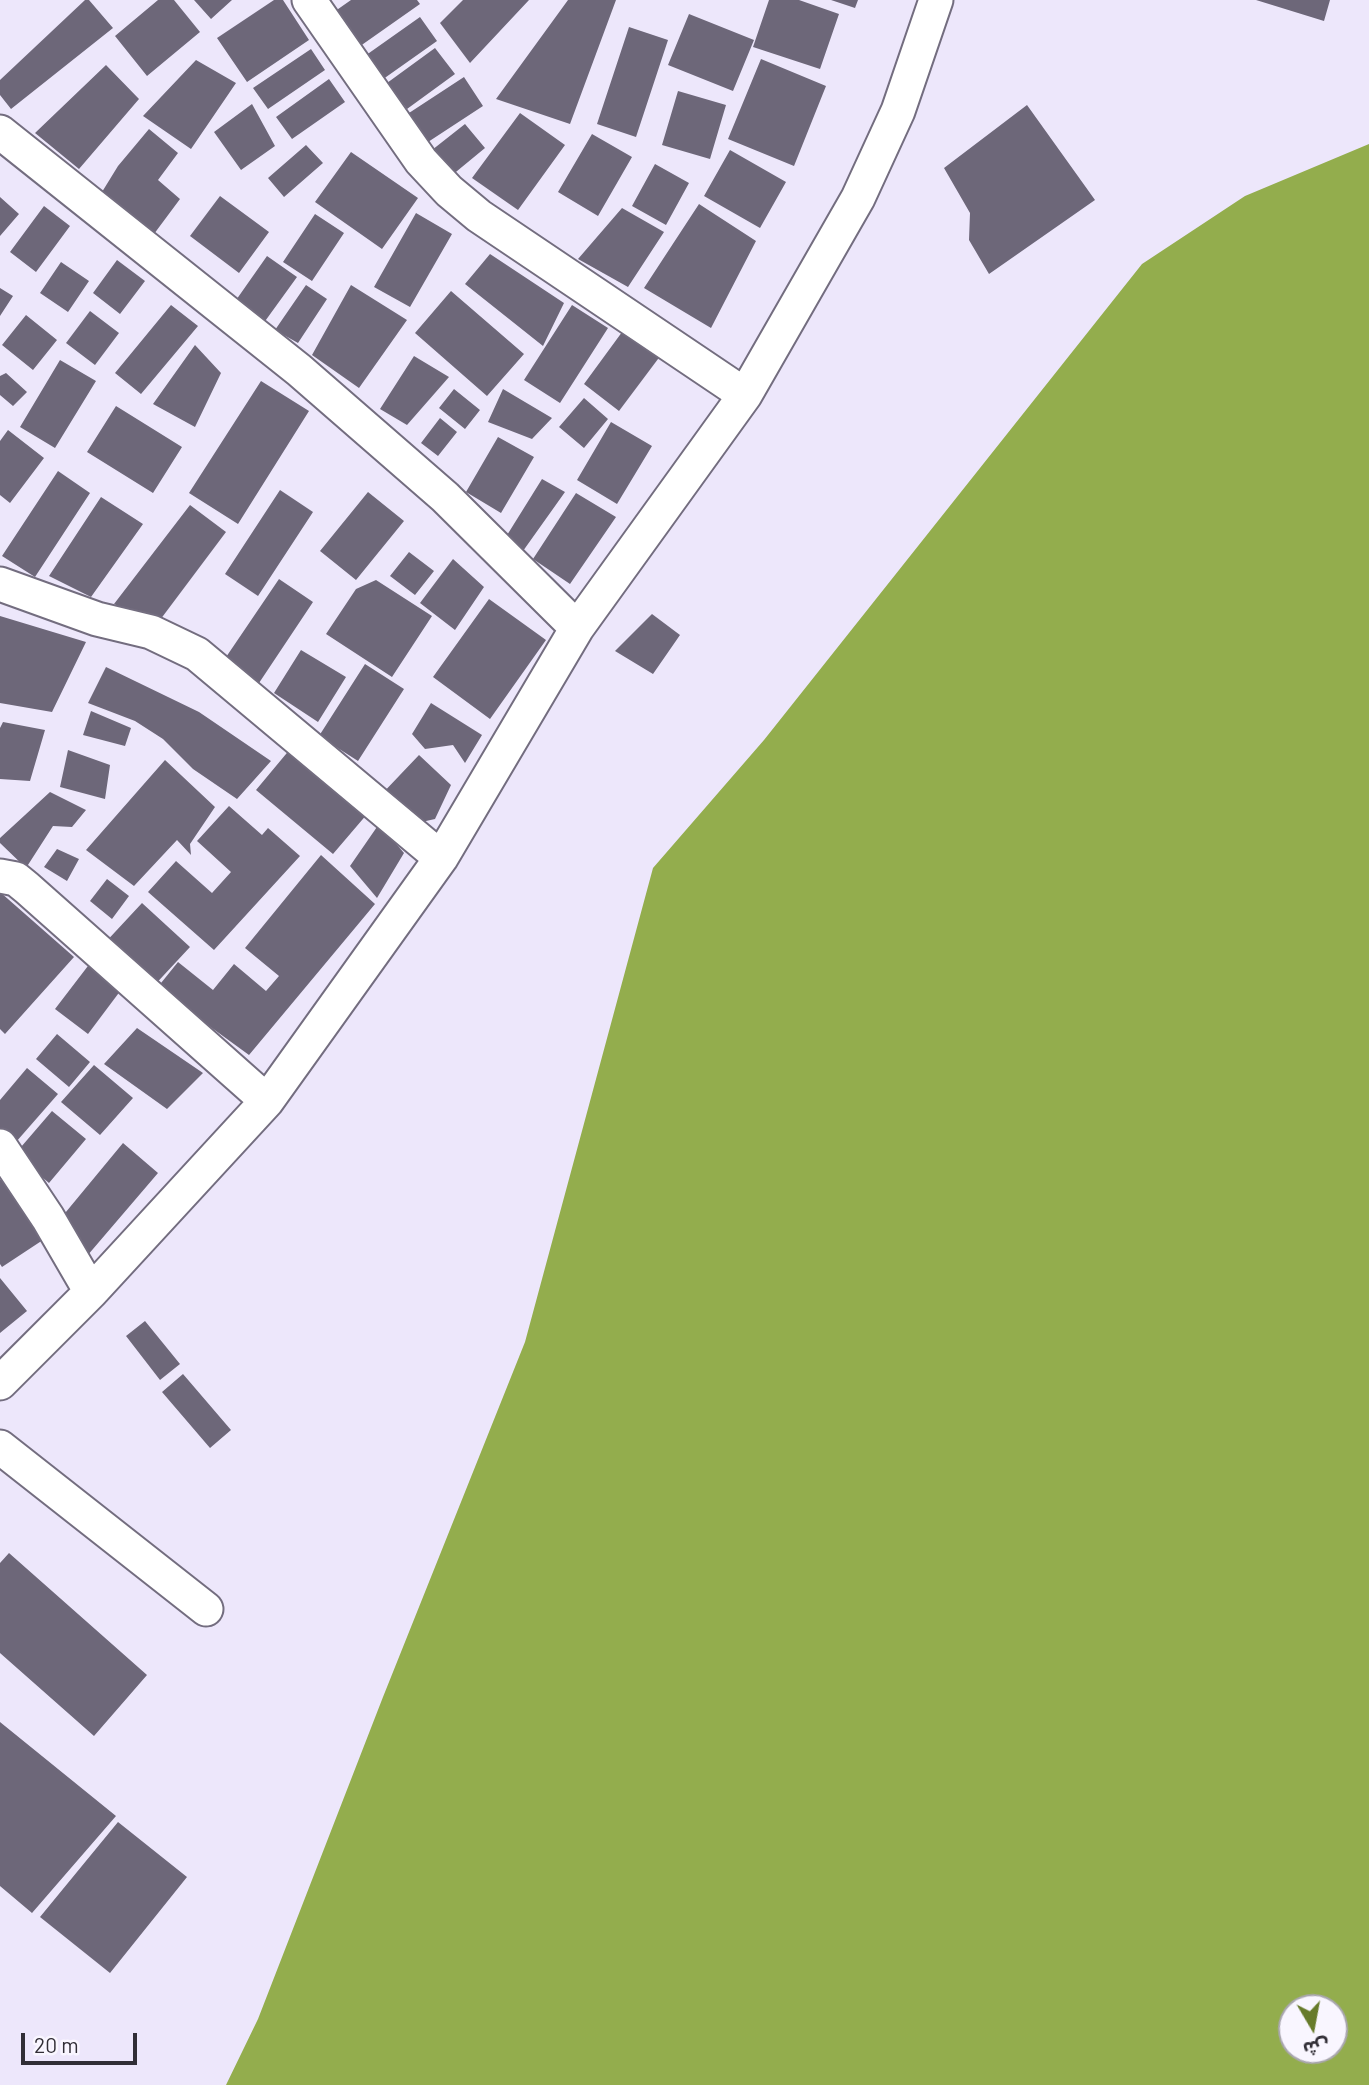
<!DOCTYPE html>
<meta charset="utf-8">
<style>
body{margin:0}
#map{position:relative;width:1369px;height:2085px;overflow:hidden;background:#ede7fb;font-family:Barlow,"Noto Sans Arabic",sans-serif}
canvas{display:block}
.north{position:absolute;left:1278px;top:1994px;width:70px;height:70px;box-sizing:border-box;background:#f9f6ff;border:2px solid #a9a6af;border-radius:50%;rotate:170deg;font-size:19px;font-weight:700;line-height:28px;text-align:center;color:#312e36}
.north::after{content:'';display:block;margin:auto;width:24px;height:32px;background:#677b2b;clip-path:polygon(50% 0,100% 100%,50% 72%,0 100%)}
.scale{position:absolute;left:21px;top:2033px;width:116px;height:32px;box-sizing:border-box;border:4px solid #312e36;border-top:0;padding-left:9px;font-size:21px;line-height:24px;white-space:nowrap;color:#312e36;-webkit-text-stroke:5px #f9f6ff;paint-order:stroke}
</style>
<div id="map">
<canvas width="1369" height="2085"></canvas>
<div class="north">ش</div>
<div class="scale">20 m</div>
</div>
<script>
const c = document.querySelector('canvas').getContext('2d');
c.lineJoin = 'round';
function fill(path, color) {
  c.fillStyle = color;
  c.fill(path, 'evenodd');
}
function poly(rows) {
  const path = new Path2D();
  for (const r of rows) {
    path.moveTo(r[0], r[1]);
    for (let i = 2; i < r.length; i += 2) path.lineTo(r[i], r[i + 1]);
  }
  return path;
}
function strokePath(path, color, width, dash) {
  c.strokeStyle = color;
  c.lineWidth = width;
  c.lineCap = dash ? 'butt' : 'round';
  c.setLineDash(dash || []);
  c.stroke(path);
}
const water = poly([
 [1369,144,1369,2085,226,2085,258,2019,383,1697,525,1342,653,868,764,740,1142,264,1245,196],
 [1292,2008,1334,2008,1334,2050,1292,2050]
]);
const building = poly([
 [85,0,89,0,113,28,11,109,0,95,0,80],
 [158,0,174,0,200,32,147,76,115,36],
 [194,0,232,0,211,19],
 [274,0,283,0,309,40,247,82,217,38],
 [351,0,417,0,420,4,356,49,331,14],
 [463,0,529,0,470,63,440,23],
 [568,0,616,0,570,124,496,99],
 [769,0,799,0,839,14,820,69,753,47],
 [831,0,858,0,855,8],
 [1256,0,1330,0,1324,21],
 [689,14,754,40,733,91,668,65],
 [420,17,437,41,379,82,362,58],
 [629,27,668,40,636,137,597,124],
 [435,48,455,74,407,109,387,83],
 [311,49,325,70,268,109,253,88],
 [761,59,826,86,794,166,728,139],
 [196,60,236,83,191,149,143,116],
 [106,65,139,99,79,169,35,133],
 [464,77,483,106,428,142,409,113],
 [329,79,345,102,292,139,276,117],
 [678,91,726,105,710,159,662,145],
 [252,104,275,146,241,170,214,132],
 [1027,105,1095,200,989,274,969,240,970,213,944,168],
 [520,113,565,145,518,210,472,178],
 [465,124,485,148,451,176,432,150],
 [149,129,178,153,158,180,180,199,154,234,102,192,118,166],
 [592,134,632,157,598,216,558,192],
 [306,145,323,163,284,197,268,178],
 [730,150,786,182,760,228,704,196],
 [351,152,418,198,382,249,315,202],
 [655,164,689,183,666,225,632,206],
 [220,196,269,232,239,273,190,236],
 [0,197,19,214,0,236],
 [699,204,756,241,711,328,644,288],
 [44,206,70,226,36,272,10,252],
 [622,208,664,232,628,287,578,259],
 [416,213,452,234,410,307,374,287],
 [315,214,344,233,312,281,283,262],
 [490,254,564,303,543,346,465,284],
 [267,256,297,277,263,324,234,303],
 [117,260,145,281,120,314,93,293],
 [61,262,89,281,68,312,40,293],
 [306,285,327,299,298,343,275,330],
 [351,285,407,320,359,388,312,355],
 [0,288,13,296,0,316],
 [451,291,524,354,487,396,415,333],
 [171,305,198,326,141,394,115,373],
 [572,305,608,328,560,403,524,380],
 [90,311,119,333,95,365,66,343],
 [26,315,57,340,33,370,2,345],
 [625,328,661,355,619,411,584,384],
 [195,345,221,373,195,427,153,404],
 [414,356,449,377,407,425,380,409],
 [60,360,96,381,55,448,20,427],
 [6,373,27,392,13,406,0,395,0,376],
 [261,381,309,411,238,524,189,493],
 [454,389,480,410,465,429,439,408],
 [503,389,552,418,532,439,488,422],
 [584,398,608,419,584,448,559,427],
 [116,406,182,447,153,493,87,452],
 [440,418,457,432,438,456,421,443],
 [611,422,652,446,617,504,577,480],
 [8,430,44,458,10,503,0,495,0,441],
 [498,437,534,457,501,513,466,492],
 [58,471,90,493,35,577,2,556],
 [542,479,565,492,523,551,504,540],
 [280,490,313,512,258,596,225,574],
 [368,492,404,521,356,580,320,551],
 [576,493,616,517,570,584,533,559],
 [101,497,143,524,91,597,49,576],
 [190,505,226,532,157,624,114,604],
 [409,552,434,571,415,595,390,576],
 [453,559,484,587,455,630,420,603],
 [279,579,313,602,255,689,220,666],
 [376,580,432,616,392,677,326,634,356,589],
 [489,599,546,640,490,719,433,677],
 [652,614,680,635,653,674,615,651],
 [0,616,86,642,52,712,0,703],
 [301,650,346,677,318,722,274,693],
 [365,664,404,689,358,761,319,736],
 [106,667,199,712,271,761,237,799,193,769,163,739,135,721,88,703],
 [431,703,482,735,465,763,453,745,425,749,412,734],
 [91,711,131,728,125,746,83,735],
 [3,722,45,730,30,781,0,779,0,728],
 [291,748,368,813,333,854,256,790],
 [68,750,110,765,105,799,60,787],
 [419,755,451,785,435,819,408,825,379,797],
 [165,760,215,807,190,844,191,855,177,840,134,886,86,850],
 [50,792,86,810,72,827,53,826,26,868,0,843,0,838],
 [229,806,262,835,268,828,300,856,214,950,148,892,176,861,212,893,231,872,197,841],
 [379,824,404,853,377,898,350,866],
 [57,849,79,859,67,881,44,867],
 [321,855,375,904,249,1055,157,988,178,962,213,990,234,964,266,991,279,976,245,948],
 [107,879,129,896,112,919,90,901],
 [0,892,74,957,5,1034,0,1029],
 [142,903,190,947,150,990,102,946],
 [91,962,124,986,88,1034,55,1009],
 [137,1028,203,1073,167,1109,104,1064],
 [57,1034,90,1062,69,1087,36,1059],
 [94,1065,133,1098,100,1135,61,1102],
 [27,1068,58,1094,16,1142,0,1129,0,1100],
 [52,1111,86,1139,49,1183,15,1154],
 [123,1143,158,1173,87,1256,56,1224],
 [10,1173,52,1234,2,1267,0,1264,0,1180],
 [0,1278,27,1311,0,1333],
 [145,1321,180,1364,160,1380,126,1336],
 [183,1374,231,1430,210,1448,162,1392],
 [9,1553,147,1675,94,1736,0,1653,0,1563],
 [0,1722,116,1816,32,1913,0,1886],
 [118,1822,187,1877,110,1973,40,1917]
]);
const street = poly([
 [309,0,421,161,449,191,479,216,745,395],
 [0,132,299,370,445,497,577,628],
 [0,584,97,619,151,632,197,654,441,858],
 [0,876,16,879,27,888,267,1101],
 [0,1146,48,1218,91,1292],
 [0,1383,91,1292,267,1101,441,858,577,628,745,395,858,198,898,111,936,0],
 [0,1447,206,1609]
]);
fill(water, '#93ad4d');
fill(building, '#6d6779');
strokePath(street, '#736d7f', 37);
strokePath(street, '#fff', 33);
</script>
